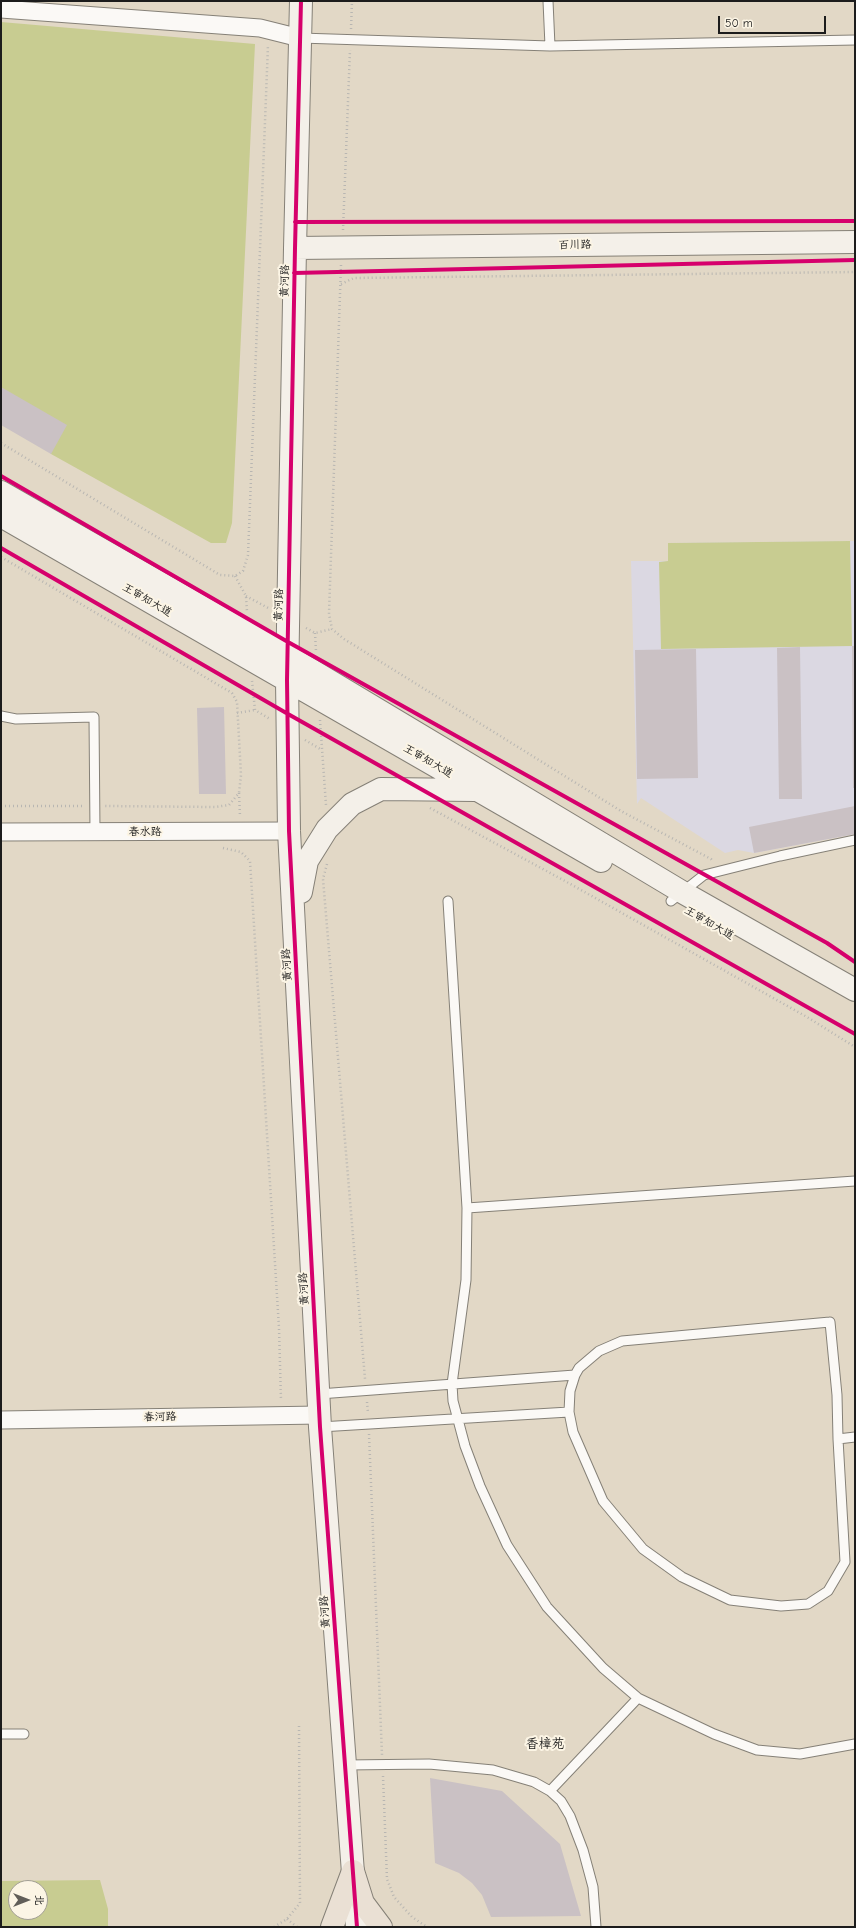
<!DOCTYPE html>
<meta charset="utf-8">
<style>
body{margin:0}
#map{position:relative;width:856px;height:1928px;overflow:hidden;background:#e2d8c6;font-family:"Comic Neue","LXGW WenKai TC",sans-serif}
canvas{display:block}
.frame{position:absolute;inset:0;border:2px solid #1c1c1c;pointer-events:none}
.north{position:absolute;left:8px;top:1880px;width:40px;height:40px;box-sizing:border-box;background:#fcf5e5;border:1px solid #a29e95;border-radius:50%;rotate:90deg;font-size:11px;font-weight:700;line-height:16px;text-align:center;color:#1c1c1c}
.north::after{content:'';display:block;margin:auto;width:14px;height:18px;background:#615e58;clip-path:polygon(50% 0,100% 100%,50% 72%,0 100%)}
.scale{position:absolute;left:718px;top:16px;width:108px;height:18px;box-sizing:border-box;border:2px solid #1c1c1c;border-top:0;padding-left:5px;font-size:12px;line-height:14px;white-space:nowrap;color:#1c1c1c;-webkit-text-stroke:3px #fcf5e5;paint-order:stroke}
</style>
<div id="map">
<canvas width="856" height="1928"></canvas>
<div class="frame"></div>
<div class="north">北</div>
<div class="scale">50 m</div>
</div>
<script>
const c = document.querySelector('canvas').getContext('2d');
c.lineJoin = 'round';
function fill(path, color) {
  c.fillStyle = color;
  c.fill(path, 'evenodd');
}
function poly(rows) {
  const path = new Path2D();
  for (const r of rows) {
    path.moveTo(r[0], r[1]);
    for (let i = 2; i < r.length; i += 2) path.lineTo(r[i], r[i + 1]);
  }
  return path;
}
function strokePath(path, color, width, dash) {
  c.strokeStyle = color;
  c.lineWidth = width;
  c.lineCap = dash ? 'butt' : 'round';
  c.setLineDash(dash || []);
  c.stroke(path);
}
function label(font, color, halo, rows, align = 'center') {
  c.font = font + ' "Comic Neue","LXGW WenKai TC",sans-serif';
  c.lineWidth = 4;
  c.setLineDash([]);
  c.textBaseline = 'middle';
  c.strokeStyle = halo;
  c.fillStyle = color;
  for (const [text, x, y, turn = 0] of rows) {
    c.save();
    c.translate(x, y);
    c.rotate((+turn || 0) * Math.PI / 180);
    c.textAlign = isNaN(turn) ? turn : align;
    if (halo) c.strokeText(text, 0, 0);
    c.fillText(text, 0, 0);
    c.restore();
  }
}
const built = poly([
 [855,541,855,834,754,853,738,850,725,853,641,798,637,804,631,561,668,561,668,543]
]);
const green = poly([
 [1,22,255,44,232,523,226,543,211,543,51,454,1,387],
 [850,541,852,646,661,649,659,562,668,561,668,543],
 [100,1880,108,1909,108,1927,1,1927,1,1881],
 [16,1888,40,1888,40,1912,16,1912]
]);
const building = poly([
 [1,387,67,425,51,454,1,425],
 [852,646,855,646,855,788,853,788],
 [800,647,802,799,779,799,777,648],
 [696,649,698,778,637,779,635,650],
 [224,707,226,794,199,794,197,708],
 [855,806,855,834,754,853,749,827],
 [430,1778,502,1791,560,1844,581,1916,491,1917,482,1895,472,1883,459,1873,435,1863]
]);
const path = poly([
 [351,29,352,1],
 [343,230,350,50],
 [341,265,329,614,332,629,344,639,621,811,711,859,713,862],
 [341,284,354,278,855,272],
 [1,443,220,575,235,576,243,571,248,555,268,45],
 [1,557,232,693,237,702,241,775,239,793,229,805,215,807,105,806],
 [235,576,246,596,247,612],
 [246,596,270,609],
 [306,628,315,633,332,629],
 [315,633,316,651],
 [252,681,255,710,270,719],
 [237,713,255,710],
 [320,720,326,805],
 [305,740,322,750],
 [239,793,240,816],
 [1,806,84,806],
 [430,808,565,881,807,1017,855,1047],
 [223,848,241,852,250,861,279,1328,281,1400],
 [327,864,323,879,365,1379],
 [367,1402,368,1413],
 [369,1434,382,1755],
 [383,1776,387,1879,394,1897,412,1917,427,1927],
 [287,1919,297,1927],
 [274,1927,287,1919,300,1903,299,1724]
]);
const lane = poly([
 [548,1,550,46],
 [300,38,550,46,855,40],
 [1,716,16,719,94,717,95,832],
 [448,901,467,1208],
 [671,901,704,875,780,856,855,840],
 [855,1181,467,1208,466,1280,452,1384,453,1401,465,1446,480,1486,507,1545,547,1607,603,1668,638,1698,714,1734,757,1750,800,1754,855,1744],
 [830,1322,837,1395,838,1439,845,1562,828,1591,808,1604,781,1606,730,1600,682,1577,643,1549,603,1501,573,1432,569,1412,570,1391,575,1375,579,1368,599,1351,622,1341,830,1322],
 [319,1394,575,1375],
 [320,1427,569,1412],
 [838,1439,855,1437],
 [1,1734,24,1734],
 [346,1765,429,1764,493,1770,534,1782,550,1791,561,1801,570,1816,583,1850,593,1887,596,1927],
 [550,1791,638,1698]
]);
const street = poly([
 [1,9,260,28,300,38],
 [1,832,289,831],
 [1,1420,320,1415]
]);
const secondary = poly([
 [301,1,295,248,287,680,289,831,320,1427,357,1927],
 [295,248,855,242],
 [1,492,288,656,682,892,855,990],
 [1,516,601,861],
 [301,892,307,861,327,829,352,804,381,789,475,790]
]);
const primary = poly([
 [353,1871,363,1903,381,1927],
 [332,1927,353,1871]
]);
const cycleway = poly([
 [301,1,295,248,287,680,289,831,320,1427,357,1927],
 [295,222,855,221],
 [294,273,855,260],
 [1,476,288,642,827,943,855,962],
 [1,548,288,714,855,1034]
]);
const streetNames = [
 ["百川路",575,245,-1],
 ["黄河路",285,281,-89],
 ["王审知大道",147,600,30],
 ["黄河路",279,605,-89],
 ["王审知大道",428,761,30],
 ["春水路",145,832],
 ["王审知大道",709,923,30],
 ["黄河路",287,965,-93],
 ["黄河路",304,1289,-93],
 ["春河路",160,1417,-1],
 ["黄河路",325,1612,-94]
];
const quarterNames = [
 ["香樟苑",545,1744]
];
fill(built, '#dbd8e2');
fill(green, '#c8cc91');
fill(building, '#cac1c4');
strokePath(lane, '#858077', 11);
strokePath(street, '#858077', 19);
strokePath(secondary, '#858077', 24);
strokePath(primary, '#858077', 24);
strokePath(path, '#b8b6b2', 2.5, [1, 3]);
strokePath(lane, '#fbf9f6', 9);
strokePath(street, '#fbf9f6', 17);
strokePath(secondary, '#f4f0e9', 22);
strokePath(primary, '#eae0d4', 22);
strokePath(cycleway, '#d6006c', 4);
label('11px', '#1c1c1c', '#fcf5e5', streetNames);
label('13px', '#1c1c1c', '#fcf5e5', quarterNames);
</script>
